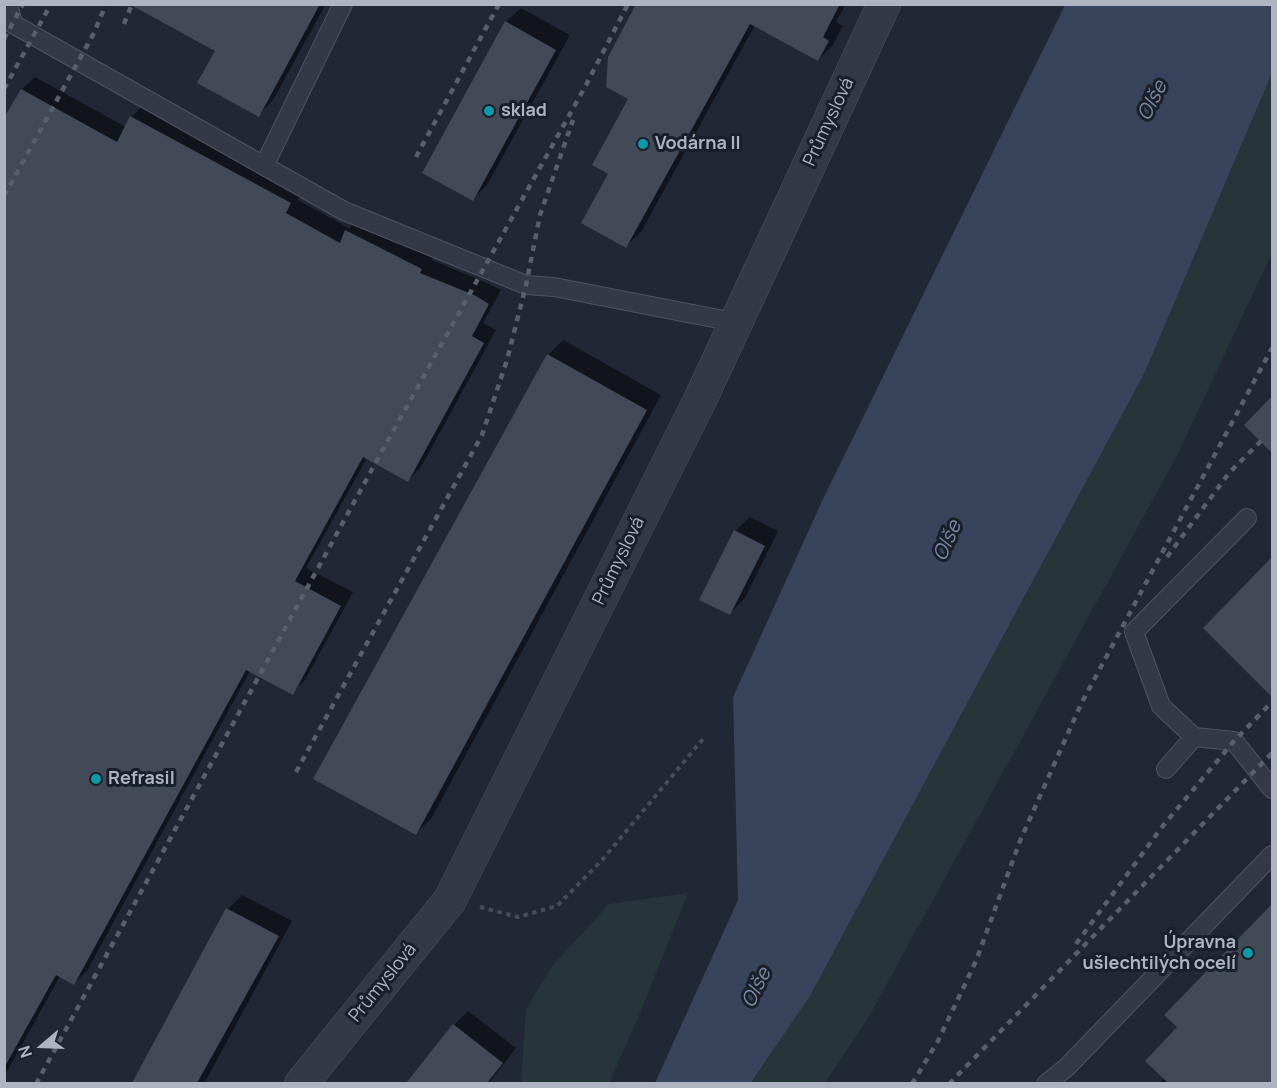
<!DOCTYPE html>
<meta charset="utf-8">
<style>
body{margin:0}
#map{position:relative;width:1277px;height:1088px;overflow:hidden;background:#212734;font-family:Manrope,sans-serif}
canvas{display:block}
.frame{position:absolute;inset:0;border:6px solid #aeb4c1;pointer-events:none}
.north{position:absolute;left:12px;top:1016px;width:60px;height:60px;-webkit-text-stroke:4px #1a1f29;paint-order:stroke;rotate:251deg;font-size:16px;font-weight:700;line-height:24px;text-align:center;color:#aeb4c1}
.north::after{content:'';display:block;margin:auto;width:21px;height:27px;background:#aeb4c1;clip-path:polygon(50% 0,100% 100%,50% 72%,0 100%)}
</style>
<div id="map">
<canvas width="1277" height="1088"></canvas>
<div class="frame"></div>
<div class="north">N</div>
</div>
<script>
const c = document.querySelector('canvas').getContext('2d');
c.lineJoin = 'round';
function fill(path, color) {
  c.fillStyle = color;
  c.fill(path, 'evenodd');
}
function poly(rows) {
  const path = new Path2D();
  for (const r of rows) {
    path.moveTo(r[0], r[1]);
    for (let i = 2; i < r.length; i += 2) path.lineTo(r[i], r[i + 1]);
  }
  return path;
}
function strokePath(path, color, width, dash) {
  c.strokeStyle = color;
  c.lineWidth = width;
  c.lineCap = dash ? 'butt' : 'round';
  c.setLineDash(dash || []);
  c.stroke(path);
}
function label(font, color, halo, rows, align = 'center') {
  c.font = font + ' Manrope,sans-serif';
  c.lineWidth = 6;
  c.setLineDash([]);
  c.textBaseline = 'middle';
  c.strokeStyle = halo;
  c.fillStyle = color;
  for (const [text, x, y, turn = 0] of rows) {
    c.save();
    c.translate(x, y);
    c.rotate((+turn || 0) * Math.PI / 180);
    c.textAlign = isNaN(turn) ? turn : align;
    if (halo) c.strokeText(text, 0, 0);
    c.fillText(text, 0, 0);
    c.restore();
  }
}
const green = poly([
 [1272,73,1272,253,1178,454,867,1020,825,1083,751,1084,810,996,1145,372],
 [688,893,636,1023,609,1083,521,1083,526,1009,552,966,609,904]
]);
const water = poly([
 [1065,5,1272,5,1272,73,1145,372,810,996,751,1083,655,1083,738,900,733,697,823,499]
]);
const shadow = poly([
 [165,4,326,4,273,100,259,115,217,50],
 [638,4,846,4,836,22,843,26,833,45,818,60,755,25,641,232,626,246,610,173,630,98],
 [521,8,570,35,487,185,473,199,506,22],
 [35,77,126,127,131,117,144,105,303,190,298,200,349,228,359,218,434,256,432,260,487,283,501,290,483,323,496,330,421,467,408,480,367,458,306,568,353,592,305,680,292,693,250,671,87,971,74,983,60,976,4,1077,4,121,22,89],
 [563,340,661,395,431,819,416,833,548,355],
 [1272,398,1272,451,1246,425],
 [750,517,778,531,745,598,730,613,735,531],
 [1272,559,1272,694,1205,628],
 [242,895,292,921,204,1084,134,1084,228,909],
 [1272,906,1272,1084,1159,1084,1164,1078,1179,1027,1166,1015],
 [468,1011,516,1048,488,1084,408,1084,454,1025]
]);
const building = poly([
 [129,4,320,4,259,117,197,83,215,51],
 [636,4,840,4,823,37,829,41,818,61,750,24,626,248,581,223,608,174,592,165,628,99,606,87,608,57],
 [505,21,556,50,473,201,422,173],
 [21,89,117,142,130,116,291,203,286,213,340,243,345,230,422,269,420,273,474,295,489,304,472,336,484,343,408,482,363,457,295,581,341,606,293,695,246,670,74,985,56,975,4,1068,4,118],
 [547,354,647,410,416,835,313,779],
 [1272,396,1272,453,1244,425],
 [734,530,765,546,730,615,699,600],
 [1272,557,1272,697,1203,628],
 [1272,904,1272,1083,1168,1083,1145,1061,1177,1027,1164,1015],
 [226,908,279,936,197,1083,132,1083],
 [453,1024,503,1063,487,1083,406,1083]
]);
const path = poly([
 [480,907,518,917,557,906,603,859,703,739]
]);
const lane = poly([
 [8,4,13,24,344,211,526,285,554,287,734,322],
 [264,166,343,4],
 [1247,518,1134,632,1161,706,1194,737,1234,741,1272,789],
 [1166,769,1194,737],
 [1046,1084,1067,1067,1272,855]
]);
const street = poly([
 [301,1084,450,900,700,400,884,4]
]);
const rail = poly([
 [431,5,431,4],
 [124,24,132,4],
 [4,39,23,4],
 [4,89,51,4],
 [416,157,499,4],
 [4,196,94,33,106,4],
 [1167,557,1229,473,1261,441],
 [296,772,482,435,507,360,526,285,540,215,573,120],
 [1076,944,1162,827,1234,741,1272,702],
 [36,1084,382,451,586,85,628,4],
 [912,1084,938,1041,976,961,1020,841,1081,704,1272,348],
 [949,1084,1272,753]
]);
const markers = [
 [489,111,6,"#0f9aa8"],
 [643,144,6,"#0f9aa8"],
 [96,779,6,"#0f9aa8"],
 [1248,953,6,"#0f9aa8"]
];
const poiNames = [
 ["sklad",501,111],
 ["Vodárna II",655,144],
 ["Refrasil",108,779],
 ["Úpravna",1236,943,"right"],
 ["ušlechtilých ocelí",1236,964,"right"]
];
const streetNames = [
 ["Průmyslová",829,122,-65],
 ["Průmyslová",619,561,-64],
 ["Průmyslová",383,983,-51]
];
const waterNames = [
 ["Olše",1153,101,-63],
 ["Olše",948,541,-66],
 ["Olše",757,988,-64]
];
fill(green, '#263538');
fill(water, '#38435c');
fill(shadow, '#0007');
fill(building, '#424a58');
strokePath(lane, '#4f545f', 20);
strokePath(street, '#4f545f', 34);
strokePath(path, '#425054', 4, [4.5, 4.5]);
strokePath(lane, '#343945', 18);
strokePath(street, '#343945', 33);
strokePath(rail, '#585f6d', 4.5, [6, 6]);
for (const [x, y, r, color] of markers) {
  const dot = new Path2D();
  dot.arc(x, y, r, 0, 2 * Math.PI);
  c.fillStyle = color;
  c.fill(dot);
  strokePath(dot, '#1a1f29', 2);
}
label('bold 18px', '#aeb4c1', '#1a1f29', poiNames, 'left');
label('18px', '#aeb4c1', '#1a1f29', streetNames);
label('italic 20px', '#7988a8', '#1a1f29', waterNames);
</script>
